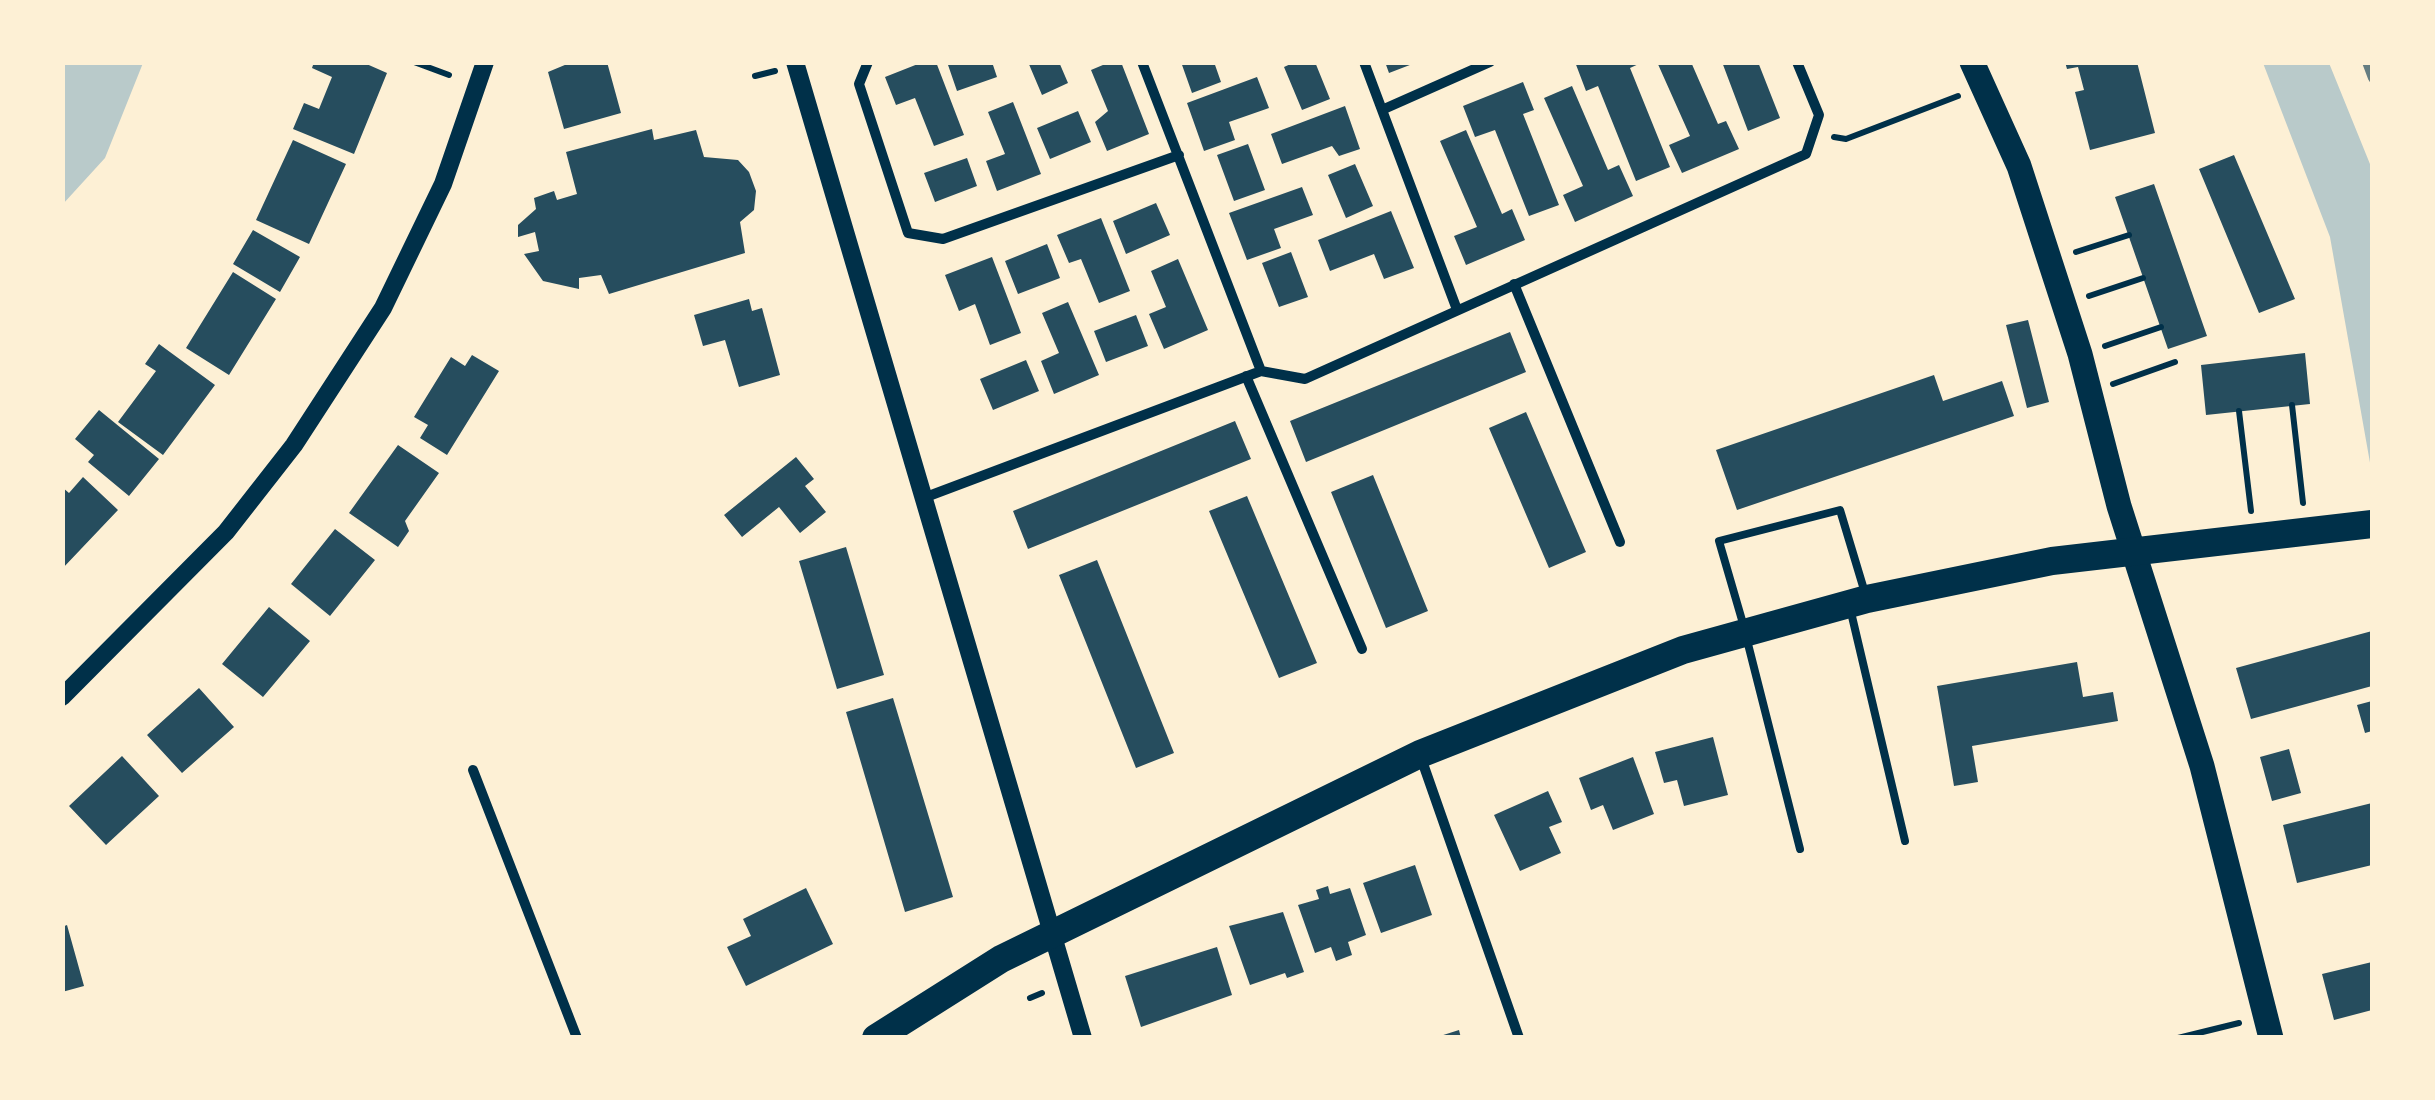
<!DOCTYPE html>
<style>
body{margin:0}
#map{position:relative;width:2435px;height:1100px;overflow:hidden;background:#fdf0d5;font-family:"Playfair Display",serif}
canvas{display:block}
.frame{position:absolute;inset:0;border:65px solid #fdf0d5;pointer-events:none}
</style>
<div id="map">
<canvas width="2435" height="1100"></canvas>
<div class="frame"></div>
</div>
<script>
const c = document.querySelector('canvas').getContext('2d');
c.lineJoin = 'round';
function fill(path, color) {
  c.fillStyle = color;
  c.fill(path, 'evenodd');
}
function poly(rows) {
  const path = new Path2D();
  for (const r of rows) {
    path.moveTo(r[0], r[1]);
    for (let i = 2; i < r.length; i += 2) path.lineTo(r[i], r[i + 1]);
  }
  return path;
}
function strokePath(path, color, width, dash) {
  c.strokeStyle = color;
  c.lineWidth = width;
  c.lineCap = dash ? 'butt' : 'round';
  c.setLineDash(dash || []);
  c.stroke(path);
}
const green = poly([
 [63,62,143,63,105,158,63,204],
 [2263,63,2329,63,2372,169,2372,474,2330,237]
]);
const building = poly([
 [314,62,362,62,387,73,354,154,293,129,304,103,319,109,332,77,312,68],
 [572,62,607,62,621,113,564,129,548,72],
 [923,62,936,62,964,135,934,146,915,98,896,105,885,77],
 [947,62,992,62,997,77,957,91],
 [1028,62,1059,62,1068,83,1042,95],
 [1110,62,1121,62,1149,134,1107,151,1095,122,1108,111,1091,70],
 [1181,62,1214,62,1221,82,1192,93],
 [1295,62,1315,62,1330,99,1302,110,1284,67],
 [1385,62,1415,62,1415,63,1389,73],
 [1575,62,1643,62,1630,68,1670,167,1636,181,1598,86,1586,91],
 [1657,62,1691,62,1718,124,1726,121,1739,149,1682,173,1669,145,1690,136],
 [1722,62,1758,62,1780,118,1748,131],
 [2065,62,2137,62,2155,133,2090,150,2075,92,2084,90,2078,67,2067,69],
 [1257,77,1269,108,1229,122,1235,140,1204,151,1187,103],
 [1523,82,1534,110,1523,114,1559,205,1529,216,1495,130,1475,137,1463,106],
 [1572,86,1608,170,1619,165,1633,196,1575,222,1563,195,1583,186,1544,98],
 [1013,102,1041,174,997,191,986,161,1005,154,988,112],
 [1345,106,1360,149,1339,156,1332,146,1282,164,1271,134],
 [1078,111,1091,142,1050,159,1037,128],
 [652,129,654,140,696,130,704,157,738,160,749,172,756,191,754,210,740,222,745,253,609,294,601,275,579,278,579,289,543,281,524,254,539,251,535,232,518,237,518,225,536,209,534,198,554,191,557,200,577,194,566,152],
 [1466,130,1502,214,1512,209,1525,240,1466,265,1454,236,1477,227,1440,141],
 [293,140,346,164,309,244,256,220],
 [1248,144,1265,190,1234,201,1217,155],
 [2234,155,2295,299,2259,313,2199,169],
 [967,158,977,186,935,202,924,173],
 [1355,164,1373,206,1346,218,1328,175],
 [2154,184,2207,336,2168,349,2115,197],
 [1302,187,1313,215,1274,229,1281,248,1247,260,1229,213],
 [1156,203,1170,235,1126,254,1113,221],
 [1391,211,1414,268,1384,279,1374,254,1330,271,1318,240],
 [1101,218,1130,291,1099,303,1081,259,1069,263,1057,235],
 [253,230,300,257,280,292,233,264],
 [1047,244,1060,278,1018,294,1005,261],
 [1291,252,1308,297,1279,307,1262,263],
 [992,257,1021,333,990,345,975,304,959,311,945,275],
 [1178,259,1208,330,1164,349,1149,314,1166,307,1151,271],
 [233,272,276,299,229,375,186,348],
 [749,299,752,311,762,308,780,375,739,387,725,340,703,346,694,315],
 [1068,302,1099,375,1054,394,1041,361,1059,353,1042,313],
 [1136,315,1148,346,1106,362,1094,331],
 [2028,320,2049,402,2027,408,2006,325],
 [1510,332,1526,372,1306,462,1290,421],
 [159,344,215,385,163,455,118,422,156,371,145,364],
 [2305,353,2310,404,2206,415,2201,365],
 [472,355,499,371,447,455,420,438,428,425,414,417,451,357,465,366],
 [1026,360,1039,391,993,410,980,379],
 [1934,375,1943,401,2002,381,2014,416,1737,510,1716,450],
 [99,410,159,459,129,496,88,462,94,455,75,439],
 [1526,412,1586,552,1549,568,1489,428],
 [1235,421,1251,459,1028,549,1013,511],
 [398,445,439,473,405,521,409,531,398,547,349,513],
 [796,457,814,479,805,486,826,512,800,533,779,507,742,537,724,515],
 [1373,475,1428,611,1386,628,1331,492],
 [83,477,118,510,62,569,62,487,69,493],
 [1247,496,1317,663,1279,678,1209,511],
 [335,529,375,560,330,616,291,584],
 [846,547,884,675,837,689,799,561],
 [1097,560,1174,753,1136,768,1059,575],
 [269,607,310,641,263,697,222,664],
 [2372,631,2372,686,2251,719,2236,668],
 [2077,662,2083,697,2113,692,2118,721,1972,746,1978,782,1954,786,1937,686],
 [199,688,234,727,182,773,147,735],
 [893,698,953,897,905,912,846,712],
 [2372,701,2372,731,2365,733,2357,705],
 [1713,737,1728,795,1684,806,1677,780,1664,783,1655,752],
 [2289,749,2301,793,2272,801,2260,757],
 [122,756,159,796,106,845,69,806],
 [1633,757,1654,814,1613,830,1603,805,1591,810,1579,778],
 [1548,791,1562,822,1549,827,1561,853,1520,871,1494,815],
 [2372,803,2372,865,2297,883,2283,825],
 [1415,865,1432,915,1381,933,1363,883],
 [1328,886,1330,894,1350,888,1366,935,1348,942,1352,955,1336,961,1331,947,1315,953,1298,905,1319,899,1316,890],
 [806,888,833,944,746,986,727,947,751,936,743,919],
 [1283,912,1304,972,1287,978,1285,973,1250,985,1229,926],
 [67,925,84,986,62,992,62,927],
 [1217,947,1232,995,1141,1027,1125,976],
 [2372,962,2372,1010,2334,1020,2322,974],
 [1459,1030,1461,1038,1437,1038,1437,1037]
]);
const path = poly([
 [414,62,449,75],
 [755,76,775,71],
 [1834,137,1846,139,1958,96],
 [2076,252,2129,235],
 [2089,296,2143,278],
 [2105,346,2161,327],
 [2113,384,2175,362],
 [2292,405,2303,503],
 [2239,411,2251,511],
 [1030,998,1042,993],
 [2178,1038,2239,1023]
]);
const service = poly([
 [1850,608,1905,841],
 [1744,627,1719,541,1840,510,1865,593],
 [1747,640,1800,849]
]);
const minor = poly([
 [868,62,859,84,908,233,943,239,1179,155],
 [1142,62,1261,371],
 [1364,62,1456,307],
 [1384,109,1490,62],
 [1514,284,1620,542],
 [1246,376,1362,649],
 [926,497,1261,371,1305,379,1806,154,1819,115,1797,62],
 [1420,755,1519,1038],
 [473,770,577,1038]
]);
const tertiary = poly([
 [795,62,1083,1038],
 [62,697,226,532,294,445,383,308,443,184,485,62]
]);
const primary = poly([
 [1972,62,2019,166,2080,354,2119,506,2202,766,2271,1038]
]);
const trunk = poly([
 [876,1038,1001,959,1420,754,1683,650,1867,599,2052,561,2372,524]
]);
const rail = poly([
 [2366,62,2372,78]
]);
fill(green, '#b9caca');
fill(building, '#264d5e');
strokePath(path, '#003049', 6);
strokePath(service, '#003049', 8);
strokePath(minor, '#003049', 10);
strokePath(tertiary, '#003049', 18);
strokePath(primary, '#003049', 25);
strokePath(trunk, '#003049', 28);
strokePath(rail, '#657d81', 8);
</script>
